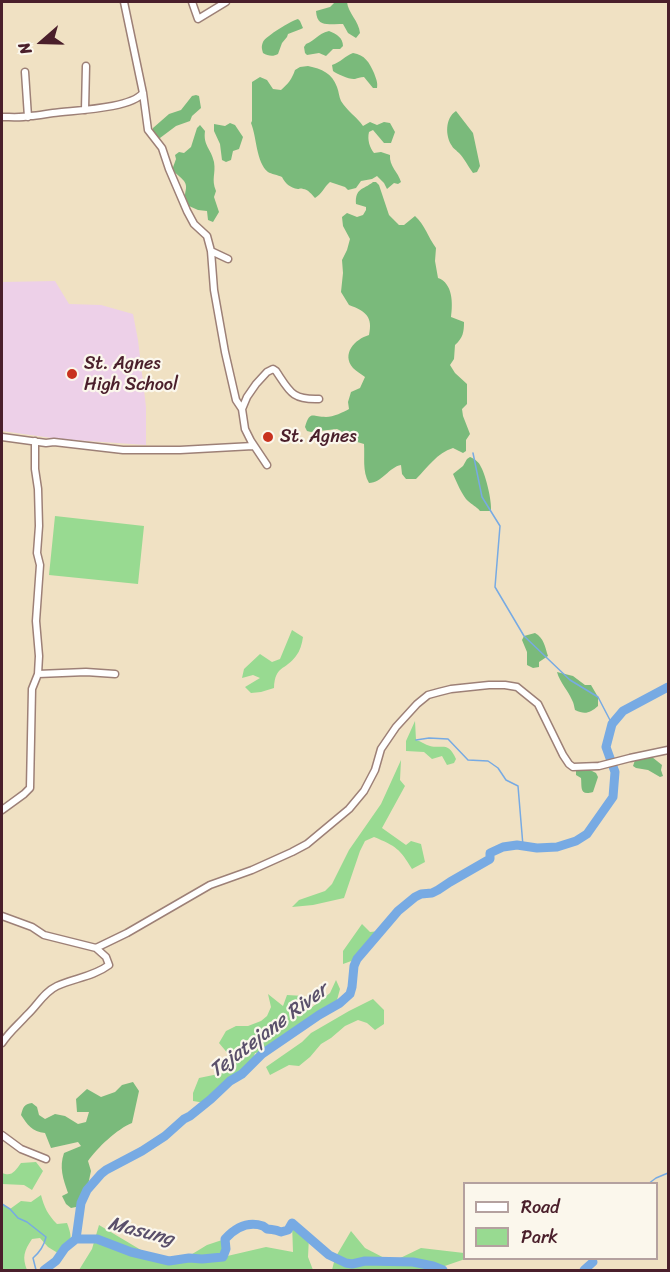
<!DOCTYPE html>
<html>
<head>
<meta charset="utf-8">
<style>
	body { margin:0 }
	#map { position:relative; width:670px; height:1272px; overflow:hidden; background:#f0e1c3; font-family:Sriracha,sans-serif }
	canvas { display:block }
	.frame { position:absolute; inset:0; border:3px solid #4a1f2b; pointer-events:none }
	.legend { position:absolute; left:463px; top:1182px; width:195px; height:78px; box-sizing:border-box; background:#fbf7ec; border:2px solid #b4a19f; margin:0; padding:8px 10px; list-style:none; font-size:18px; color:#4a1f2b }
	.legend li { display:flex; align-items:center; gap:12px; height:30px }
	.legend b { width:30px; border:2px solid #b4a19f }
	.north { position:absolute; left:12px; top:12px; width:60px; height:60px; -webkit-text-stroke:4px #fbf7ec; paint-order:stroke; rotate:250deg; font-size:16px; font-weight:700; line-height:24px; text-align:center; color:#4a1f2b }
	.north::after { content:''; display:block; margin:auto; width:21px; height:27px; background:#4a1f2b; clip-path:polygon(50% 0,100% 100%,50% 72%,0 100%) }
</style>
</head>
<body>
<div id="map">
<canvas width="670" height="1272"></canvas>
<div class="frame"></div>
<ul class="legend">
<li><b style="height:8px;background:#fff"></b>Road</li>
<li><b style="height:16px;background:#98da91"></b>Park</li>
</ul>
<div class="north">N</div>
</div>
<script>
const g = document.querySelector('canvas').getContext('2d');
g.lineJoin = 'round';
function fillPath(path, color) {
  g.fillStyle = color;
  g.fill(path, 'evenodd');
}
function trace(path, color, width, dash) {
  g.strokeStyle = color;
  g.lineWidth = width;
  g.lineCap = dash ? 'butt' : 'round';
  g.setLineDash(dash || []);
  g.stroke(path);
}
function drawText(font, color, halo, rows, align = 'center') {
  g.font = font + ' Sriracha,sans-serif';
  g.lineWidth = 4.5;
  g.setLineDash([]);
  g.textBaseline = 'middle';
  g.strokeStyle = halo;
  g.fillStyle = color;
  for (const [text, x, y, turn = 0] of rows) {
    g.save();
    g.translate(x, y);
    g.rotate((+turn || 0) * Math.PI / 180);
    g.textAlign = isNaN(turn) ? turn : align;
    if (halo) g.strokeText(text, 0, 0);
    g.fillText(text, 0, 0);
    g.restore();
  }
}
const built = new Path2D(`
	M 55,281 L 69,304 L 101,305 L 133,314 L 138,340 L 146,407 L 146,445 L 59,439 L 2,431 L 2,282 Z`);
const green = new Path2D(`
	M 55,516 L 144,526 L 138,584 L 49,575 Z
	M 292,630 L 303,637 C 302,644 300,651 296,656 C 285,671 275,665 274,688 L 261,692 L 251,693 L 245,687 L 260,678 L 253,675 L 242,678 L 244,669 L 260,654 L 272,662 L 280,659 Z
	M 415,721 L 416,740 C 421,741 425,745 430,746 C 443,749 448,741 456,759 L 454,763 L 447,765 L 442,756 L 432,759 L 424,752 L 406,751 L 406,741 Z
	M 401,760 L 400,780 L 405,786 L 382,828 L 406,845 L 411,841 L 421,844 L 425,862 L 412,869 C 400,849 396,846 374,837 L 365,841 L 360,851 L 344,898 L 313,905 L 292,907 L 299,900 L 325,891 L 332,884 L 349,850 L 381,804 Z
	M 362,924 L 370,932 L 380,931 L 357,959 L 343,964 L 343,951 Z
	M 336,980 L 340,989 L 337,1000 L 265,1052 L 255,1053 L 251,1065 L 242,1074 L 205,1103 L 193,1101 L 193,1093 L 199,1078 L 228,1072 L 235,1062 L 219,1043 L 226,1031 L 236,1026 L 248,1026 L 261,1021 L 267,1016 L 271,1007 L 268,994 L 283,1006 L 287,995 L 304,996 L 311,1008 L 330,993 Z
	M 373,999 L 384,1010 L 384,1024 L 375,1030 L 367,1023 L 358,1020 L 345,1026 L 331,1038 L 321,1044 L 310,1057 L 299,1066 L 289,1065 L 270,1075 L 266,1067 L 302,1042 L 311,1033 L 318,1029 L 349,1011 Z
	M 36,1162 L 43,1171 L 32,1190 L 24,1185 L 2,1184 L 2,1173 C 12,1177 15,1171 21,1163 Z
	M 41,1195 C 44,1207 48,1215 57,1224 L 67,1223 C 73,1239 72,1242 61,1255 L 48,1247 L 40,1238 L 32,1239 C 24,1251 22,1257 27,1270 L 2,1270 L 2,1203 L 10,1209 L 21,1201 L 31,1202 Z
	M 292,1223 L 309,1237 L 308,1257 L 313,1270 L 79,1270 L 92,1249 L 99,1225 L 151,1256 L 184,1259 L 207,1245 L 225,1239 L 223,1257 L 266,1247 L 293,1252 Z
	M 351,1231 L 365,1248 L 392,1262 L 421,1248 L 464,1253 L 465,1259 L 439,1268 L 428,1265 L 432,1270 L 332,1270 L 335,1258 Z`);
const forest = new Path2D(`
	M 335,2 L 347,2 C 348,13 359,21 360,33 L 356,38 L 348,33 L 343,24 C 330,23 317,29 316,11 L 330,7 Z
	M 298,19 L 300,21 L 303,28 L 301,29 L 288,34 L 287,37 L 282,43 L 278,54 C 273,57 268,56 263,53 C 262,49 261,47 263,42 C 266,36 291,21 298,19 Z
	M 329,31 C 337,34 343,38 343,46 L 340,49 L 333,49 L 326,56 L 319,53 L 307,55 L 305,53 L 304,47 L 306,44 C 316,40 317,34 329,31 Z
	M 353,53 C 365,55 369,62 374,73 C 376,79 378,82 377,88 L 373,88 L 364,77 C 360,77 358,78 355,79 C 350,80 337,74 333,71 L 332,65 C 341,62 345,56 353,53 Z
	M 308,66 C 322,69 332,73 337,87 C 339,92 339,97 341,101 C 347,111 357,117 363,126 L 370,122 L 377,125 L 384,122 L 390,123 L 395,132 L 391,143 L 384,143 L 373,130 L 369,132 C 367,140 370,148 374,153 L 381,152 L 390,155 C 389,166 398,172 401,182 L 398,184 L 394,183 L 387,189 L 384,183 L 377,176 L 372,179 L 361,181 L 356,188 L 348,190 L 345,187 L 330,182 C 324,187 322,194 315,198 C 312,195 308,189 303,189 C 301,188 299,189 298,189 C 290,188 285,183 282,177 C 278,175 271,174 268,172 C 256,162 257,138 251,123 L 252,121 L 252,82 L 260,77 L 267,80 L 273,89 L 281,90 C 288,84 292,79 295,70 L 300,67 Z
	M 196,95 L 199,96 L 201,108 L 192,116 L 190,121 L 176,126 L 160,138 L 155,137 L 153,132 L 153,128 L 169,114 L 181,110 L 192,96 Z
	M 456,111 L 473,133 L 480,166 L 477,172 L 473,173 C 468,166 464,158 459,153 C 458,152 452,147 452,146 C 445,136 445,118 456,111 Z
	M 230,123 L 235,125 L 243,137 L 239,149 L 233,151 L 231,160 L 226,162 L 222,160 L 220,144 L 214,131 L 214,124 L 225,126 Z
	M 200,125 L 205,131 C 203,146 211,148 214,162 C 216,174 211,179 216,191 L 214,197 L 219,212 L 213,222 L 208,220 L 207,211 L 198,210 L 189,206 C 188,203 186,200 185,196 C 185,190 188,187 184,181 C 181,177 176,174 172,170 L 176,159 L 175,155 L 179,152 L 184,153 L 191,147 L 197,128 Z
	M 373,182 L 376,182 L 379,185 L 389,215 L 399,225 L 404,225 L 415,216 C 425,225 428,237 436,248 L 435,261 L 438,278 C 453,283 453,304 451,317 L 464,322 C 464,332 463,338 455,345 L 454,359 L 450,365 L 455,373 L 467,384 L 467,404 L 462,409 L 463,416 L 470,434 L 466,440 L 466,451 L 463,453 L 453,448 C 437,453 428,467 416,479 L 406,479 L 402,474 L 401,465 C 389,467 382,483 369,483 C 362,471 365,457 364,444 L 347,439 L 341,431 L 337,429 L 311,432 L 307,431 L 305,427 C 310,410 312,417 326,417 C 333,417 344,412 349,409 L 348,402 L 351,392 L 360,388 L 365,377 C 361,374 356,371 353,368 C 341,354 355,339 369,335 C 373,317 366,311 349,305 L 341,292 L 343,273 L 342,260 L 347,250 L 350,239 L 343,226 L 342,217 L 347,213 L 357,217 L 363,215 L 366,210 L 366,207 L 356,204 C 355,188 363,190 373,182 Z
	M 470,457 C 475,459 479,462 481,467 C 486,476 492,501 491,511 L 480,511 C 476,506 472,505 468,501 C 463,497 456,481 453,474 L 463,466 L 467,459 Z
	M 535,633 C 544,638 545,647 548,656 L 539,662 L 539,667 L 533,668 L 527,665 L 527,652 L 522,640 L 524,636 Z
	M 557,672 L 573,676 L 585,685 L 591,685 L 598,697 L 598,706 C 590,713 585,715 575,710 C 574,707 574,703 572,700 C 568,690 560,683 557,672 Z
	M 646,757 L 652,757 L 662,765 L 661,770 L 663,776 L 660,777 L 648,770 L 636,768 L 633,766 L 635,760 Z
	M 576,770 L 590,770 L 596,773 L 598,777 L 593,792 C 579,796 582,787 581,778 L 576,775 Z
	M 133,1082 L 139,1091 L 132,1123 C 117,1129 97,1148 88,1161 L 91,1171 L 88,1185 L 85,1196 L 76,1207 L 71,1208 L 66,1204 L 62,1196 L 68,1193 C 63,1179 59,1167 64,1153 L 81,1146 L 78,1142 L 51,1148 L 45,1133 C 32,1132 27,1124 21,1115 C 23,1107 24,1104 32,1103 L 37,1107 L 39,1115 L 45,1119 L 55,1114 L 65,1116 L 78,1124 L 86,1122 L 89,1112 L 77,1112 L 76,1099 L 87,1089 L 101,1097 L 115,1092 L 122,1085 Z`);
const stream = new Path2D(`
	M 473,453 L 482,497 L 500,526 L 495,587 L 524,636 L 570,680 L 598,697 L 612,724
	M 416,740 L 429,738 L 448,739 L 468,760 L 488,761 L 498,768 L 506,780 L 518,786 L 523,846
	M 648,1184 L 656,1178 L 668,1173
	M 2,1204 L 10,1209 L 18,1218 L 27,1222 L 46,1237 C 44,1246 40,1252 33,1258 L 36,1270
	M 593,1262 L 597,1258`);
const river = new Path2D(`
	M 76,1239 L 97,1239 L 131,1252 L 169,1261 L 189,1258 L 202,1259 L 223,1257 L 226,1249 L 225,1239 C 235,1228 248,1221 263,1226 C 265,1227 266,1228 267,1229 C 273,1230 275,1229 281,1232 L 288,1230 L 292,1223 L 329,1255 L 346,1263 L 352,1264 L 365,1261 L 413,1262 L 433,1266 L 443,1270
	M 44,1270 L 56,1261 L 65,1248 L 76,1239 L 81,1203 L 87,1190 L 101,1174 L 106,1170 L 142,1151 L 165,1136 L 184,1119 L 190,1116 L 211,1099 L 230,1081 L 242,1074 L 262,1054 L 319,1015 L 340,1003 L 350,994 L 352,987 L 354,966 L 357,959 L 398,911 L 415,897 L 421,894 L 432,893 L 438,890 L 450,882 L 490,859 L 490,853 L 503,847 L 517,845 L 537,848 L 557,847 L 576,841 L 587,834 L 613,797 L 615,772 L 606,747 L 612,724 L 623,711 L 668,687
	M 584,1270 L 593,1262`);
const minor = new Path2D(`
	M 124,2 L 143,93 L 148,130 L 162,148 L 169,169 L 187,211 L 194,224 L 207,236 L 211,251 L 228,259
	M 192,2 L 198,19 L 226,2
	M 25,72 L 28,117
	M 85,110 L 86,66
	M 2,117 C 11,117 21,118 30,116 C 38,116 45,114 53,113 C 74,110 130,109 143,93
	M 211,251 L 214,290 L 225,352 L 236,400 L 242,409
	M 2,437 L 46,443 L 54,442 L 123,450 L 180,450 L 253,446
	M 35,441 L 35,469 L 38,489 L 39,526 L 37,553 L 40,565 L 36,621 L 39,656 L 38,674 L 86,672 L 115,674
	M 267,465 L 251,441 L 245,429 L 242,409 L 247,397 L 256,384 L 267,372 L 273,369 L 276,371 C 290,392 292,400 319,399
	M 2,810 L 24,794 L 30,788 L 32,689 L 38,674
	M 2,916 L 32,927 L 44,935 L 96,948 L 127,933 L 210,885 L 252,870 L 292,852 L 307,844 L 349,809 L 364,791 L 375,770 L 381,749 L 396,727 L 417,704 L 428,695 L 439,692 L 451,689 L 489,685 L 505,685 L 517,687 L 538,704 L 563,755 L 569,764 L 573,767 L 599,766 L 630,758 L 668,750
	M 2,1043 C 9,1032 18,1025 27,1015 C 37,1006 44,992 57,986 C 74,978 93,977 109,965 L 106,957 L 96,948
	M 2,1135 L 21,1149 L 46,1159`);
const markers = [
	[72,374,6,"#c8321e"],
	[268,437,6,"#c8321e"]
];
const poiNames = [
	["St. Agnes",84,364],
	["High School",84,385],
	["St. Agnes",280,437]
];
const waterNames = [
	["Tejatejane River",269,1031,-37],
	["Masung",141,1232,14]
];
fillPath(built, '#edd0e8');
fillPath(green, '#98da91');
fillPath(forest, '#7aba7b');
trace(stream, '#77aae3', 1.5);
trace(river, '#77aae3', 9);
trace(minor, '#9d8077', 9);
trace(minor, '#fff', 6);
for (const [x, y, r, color] of markers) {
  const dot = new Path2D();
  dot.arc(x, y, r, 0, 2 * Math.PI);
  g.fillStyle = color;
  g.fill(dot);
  trace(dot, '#fbf7ec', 2);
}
drawText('18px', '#4a1f2b', '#fbf7ec', poiNames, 'left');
drawText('italic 20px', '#5a506b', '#fbf7ec', waterNames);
</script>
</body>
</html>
